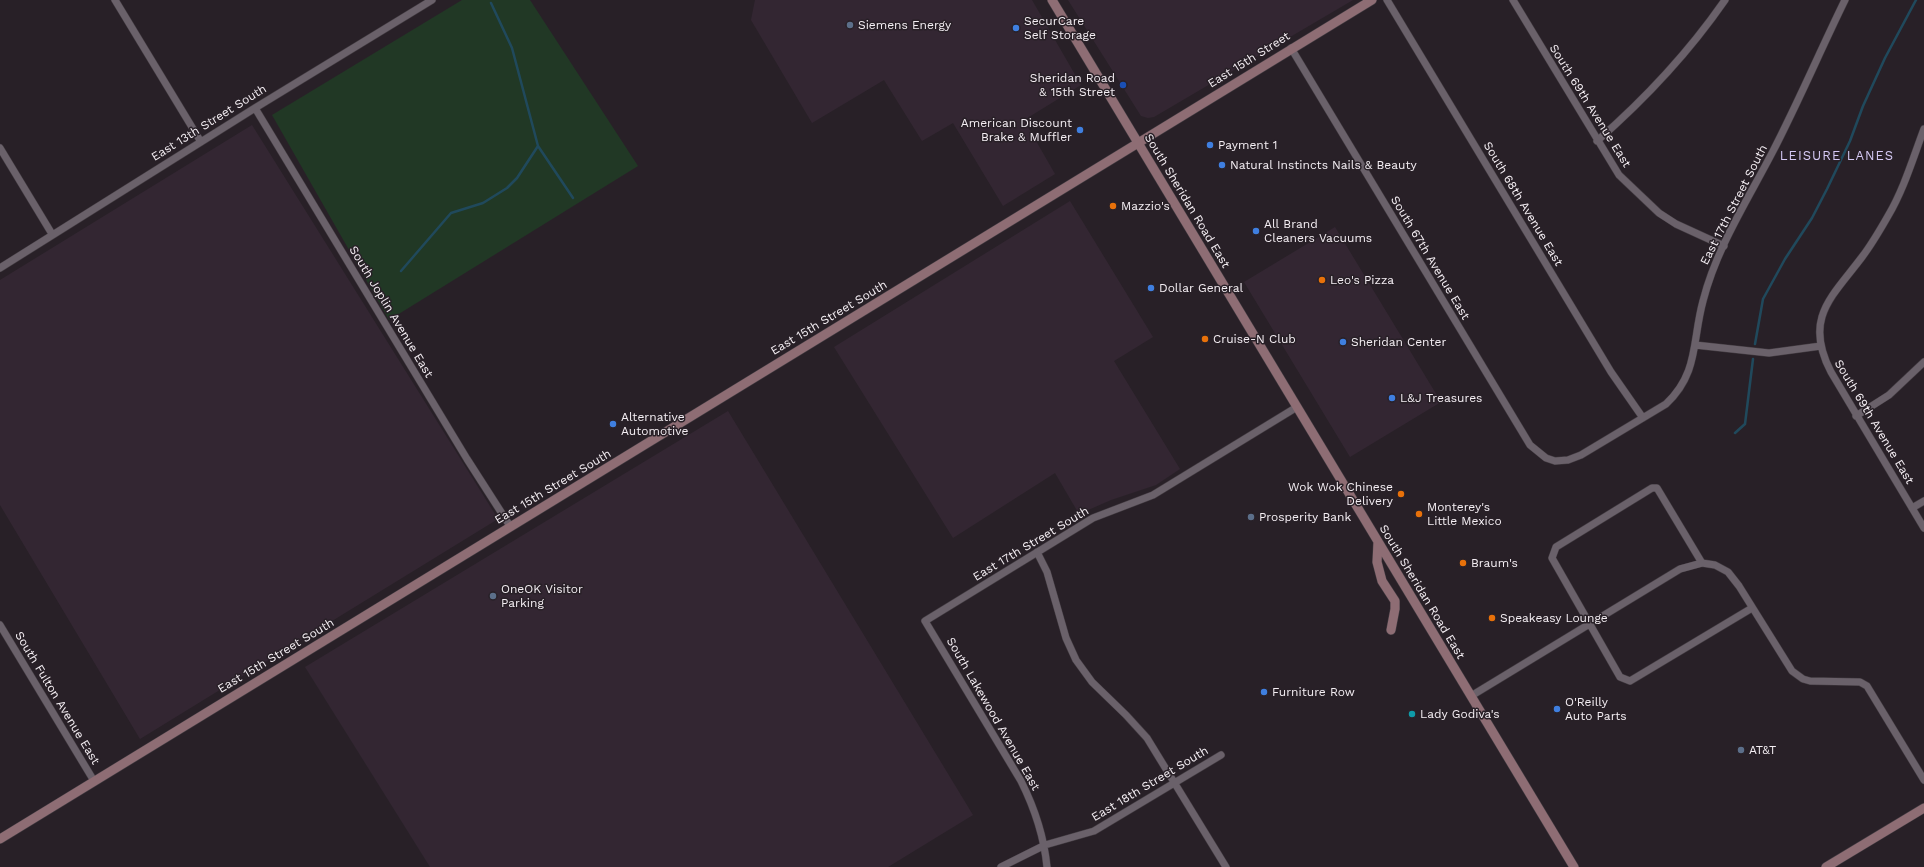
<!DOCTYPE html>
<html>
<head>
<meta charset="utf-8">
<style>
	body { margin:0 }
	canvas { display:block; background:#282027 }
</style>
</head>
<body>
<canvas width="1924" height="867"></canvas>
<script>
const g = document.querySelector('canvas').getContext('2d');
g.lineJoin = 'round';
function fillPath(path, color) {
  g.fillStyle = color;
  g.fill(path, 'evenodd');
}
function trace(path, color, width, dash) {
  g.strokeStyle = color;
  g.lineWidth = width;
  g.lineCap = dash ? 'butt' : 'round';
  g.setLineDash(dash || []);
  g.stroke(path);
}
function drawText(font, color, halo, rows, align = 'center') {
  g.font = font + ' "Work Sans",sans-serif';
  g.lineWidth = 3;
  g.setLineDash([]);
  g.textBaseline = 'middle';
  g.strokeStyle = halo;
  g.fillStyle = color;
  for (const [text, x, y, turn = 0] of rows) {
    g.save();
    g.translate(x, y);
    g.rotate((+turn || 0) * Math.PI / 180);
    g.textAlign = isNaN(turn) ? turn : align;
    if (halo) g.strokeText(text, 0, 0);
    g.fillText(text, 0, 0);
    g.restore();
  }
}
const built = new Path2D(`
	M 755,0 L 1032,0 L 1081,85 L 1024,120 L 1055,174 L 1003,206 L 953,123 L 922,141 L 884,80 L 812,123 L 751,20 Z
	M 1068,0 L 1353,0 L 1154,117 L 1148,118 L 1141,116 Z
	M 252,125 L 498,519 L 140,739 L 0,505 L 0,280 Z
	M 1070,201 L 1153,337 L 1114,361 L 1180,469 L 1156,485 L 1111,500 L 1079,514 L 1055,473 L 953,538 L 834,347 Z
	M 1335,227 L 1441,402 L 1350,457 L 1244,282 Z
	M 728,411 L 973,815 L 888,867 L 430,867 L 305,667 Z`);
const green = new Path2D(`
	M 462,0 L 530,0 L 638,166 L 389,320 L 272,115 Z`);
const stream = new Path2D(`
	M 491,3 L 512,48 L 538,146 L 573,198
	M 401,271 L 451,213 L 483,203 L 507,188 L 517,178 L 538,146
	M 1755,344 L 1763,299 L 1785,259 L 1812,218 L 1827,189 L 1850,141 L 1863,106 L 1885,58 L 1916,0
	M 1735,433 L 1745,424 L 1753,359`);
const street = new Path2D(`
	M 115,0 L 201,142
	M 1387,0 L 1611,372 L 1643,418
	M 1513,0 L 1619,175 L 1659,213 L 1676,224 L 1724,246
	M 1291,48 L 1530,445 L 1546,458 L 1555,461 L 1568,460 L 1581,455 L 1666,404 C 1699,373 1692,341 1703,301 C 1716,249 1747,201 1772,153 C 1798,103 1820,51 1845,0
	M 255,108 L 467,459 L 510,526
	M 1924,129 C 1913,158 1904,189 1888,216 C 1880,230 1872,244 1862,257 C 1832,297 1803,318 1831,372 L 1924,528
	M 1597,141 C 1645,99 1689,52 1725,0
	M 0,148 L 52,234
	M 0,268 L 255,108 L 432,0
	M 1695,345 L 1769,353 L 1821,346
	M 1856,416 L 1889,395 L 1924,362
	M 1912,508 L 1924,501
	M 1037,552 L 1047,572 L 1066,638 L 1076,660 L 1092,682 L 1126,715 L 1147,738 L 1226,867
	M 1702,563 L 1657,488 L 1652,488 L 1556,547 L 1552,558 L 1620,677 L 1630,681 L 1752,608
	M 0,625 L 94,781
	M 1471,696 L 1680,569 L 1702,563 L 1715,565 L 1728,572 L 1739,586 L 1792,671 L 1803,679 L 1810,681 L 1860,682 L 1867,686 L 1924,780
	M 1001,867 L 1045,845 L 1094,831 L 1221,755
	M 1047,867 C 1044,836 1035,809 1021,781 L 925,621 L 1093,518 L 1153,495 L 1297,407`);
const secondary = new Path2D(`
	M 1052,0 L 1574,867
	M 1378,542 L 1377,562 L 1382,581 L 1395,601 L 1395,609 L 1391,630
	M 0,839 L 1372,0
	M 1826,867 L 1924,808`);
const markers = [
	[850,25,4,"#5c6f8a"],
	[1016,28,4,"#3f7fe0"],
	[1123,85,4,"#1a4fb4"],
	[1080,130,4,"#3f7fe0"],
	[1210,145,4,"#3f7fe0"],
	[1222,165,4,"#3f7fe0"],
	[1113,206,4,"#e8710a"],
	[1256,231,4,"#3f7fe0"],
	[1322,280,4,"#e8710a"],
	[1151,288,4,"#3f7fe0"],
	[1205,339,4,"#e8710a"],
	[1343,342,4,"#3f7fe0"],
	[1392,398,4,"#3f7fe0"],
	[613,424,4,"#3f7fe0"],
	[1401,494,4,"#e8710a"],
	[1419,514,4,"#e8710a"],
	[1251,517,4,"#5c6f8a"],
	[1463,563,4,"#e8710a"],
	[493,596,4,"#5c6f8a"],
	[1492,618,4,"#e8710a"],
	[1264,692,4,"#3f7fe0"],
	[1557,709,4,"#3f7fe0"],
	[1412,714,4,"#0f9aa8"],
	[1741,750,4,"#5c6f8a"]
];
const poiNames = [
	["SecurCare",1024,21],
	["Self Storage",1024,35],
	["Siemens Energy",858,25],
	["Sheridan Road",1115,78,"right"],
	["& 15th Street",1115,92,"right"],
	["American Discount",1072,123,"right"],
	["Brake & Muffler",1072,137,"right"],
	["Payment 1",1218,145],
	["Natural Instincts Nails & Beauty",1230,165],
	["Mazzio's",1121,206],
	["All Brand",1264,224],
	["Cleaners Vacuums",1264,238],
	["Leo's Pizza",1330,280],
	["Dollar General",1159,288],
	["Cruise-N Club",1213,339],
	["Sheridan Center",1351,342],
	["L&J Treasures",1400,398],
	["Alternative",621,417],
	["Automotive",621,431],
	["Wok Wok Chinese",1393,487,"right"],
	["Delivery",1393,501,"right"],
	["Monterey's",1427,507],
	["Little Mexico",1427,521],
	["Prosperity Bank",1259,517],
	["Braum's",1471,563],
	["OneOK Visitor",501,589],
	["Parking",501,603],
	["Speakeasy Lounge",1500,618],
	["Furniture Row",1272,692],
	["O'Reilly",1565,702],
	["Auto Parts",1565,716],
	["Lady Godiva's",1420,714],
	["AT&T",1749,750]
];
const streetNames = [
	["East 15th Street",1249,60,-32],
	["South 69th Avenue East",1590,106,58],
	["East 13th Street South",209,123,-32],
	["South Sheridan Road East",1187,201,59],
	["South 68th Avenue East",1523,204,59],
	["East 17th Street South",1734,205,-63],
	["South 67th Avenue East",1430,258,59],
	["South Joplin Avenue East",391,312,59],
	["East 15th Street South",829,318,-31],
	["South 69th Avenue East",1874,422,59],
	["East 15th Street South",553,487,-31],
	["East 17th Street South",1031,544,-31],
	["South Sheridan Road East",1422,592,59],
	["East 15th Street South",276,656,-31],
	["South Fulton Avenue East",57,698,59],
	["South Lakewood Avenue East",993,714,60],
	["East 18th Street South",1150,784,-31]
];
const neighbourhoodNames = [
	["LEISURE LANES",1837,156]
];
fillPath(built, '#332632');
fillPath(green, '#213825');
trace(stream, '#20495c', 2.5);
trace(street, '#433c42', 8);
trace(secondary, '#433c42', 10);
trace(street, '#6a616a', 7);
trace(secondary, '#8e6d74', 9);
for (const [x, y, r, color] of markers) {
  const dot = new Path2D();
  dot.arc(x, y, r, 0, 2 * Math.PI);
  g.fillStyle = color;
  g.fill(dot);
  trace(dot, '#282027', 1.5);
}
drawText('12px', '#f4eef3', '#282027', poiNames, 'left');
drawText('12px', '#f4eef3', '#282027', streetNames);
g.letterSpacing = '1px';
drawText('13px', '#d5c9f4', '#282027', neighbourhoodNames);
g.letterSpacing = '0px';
</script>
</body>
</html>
